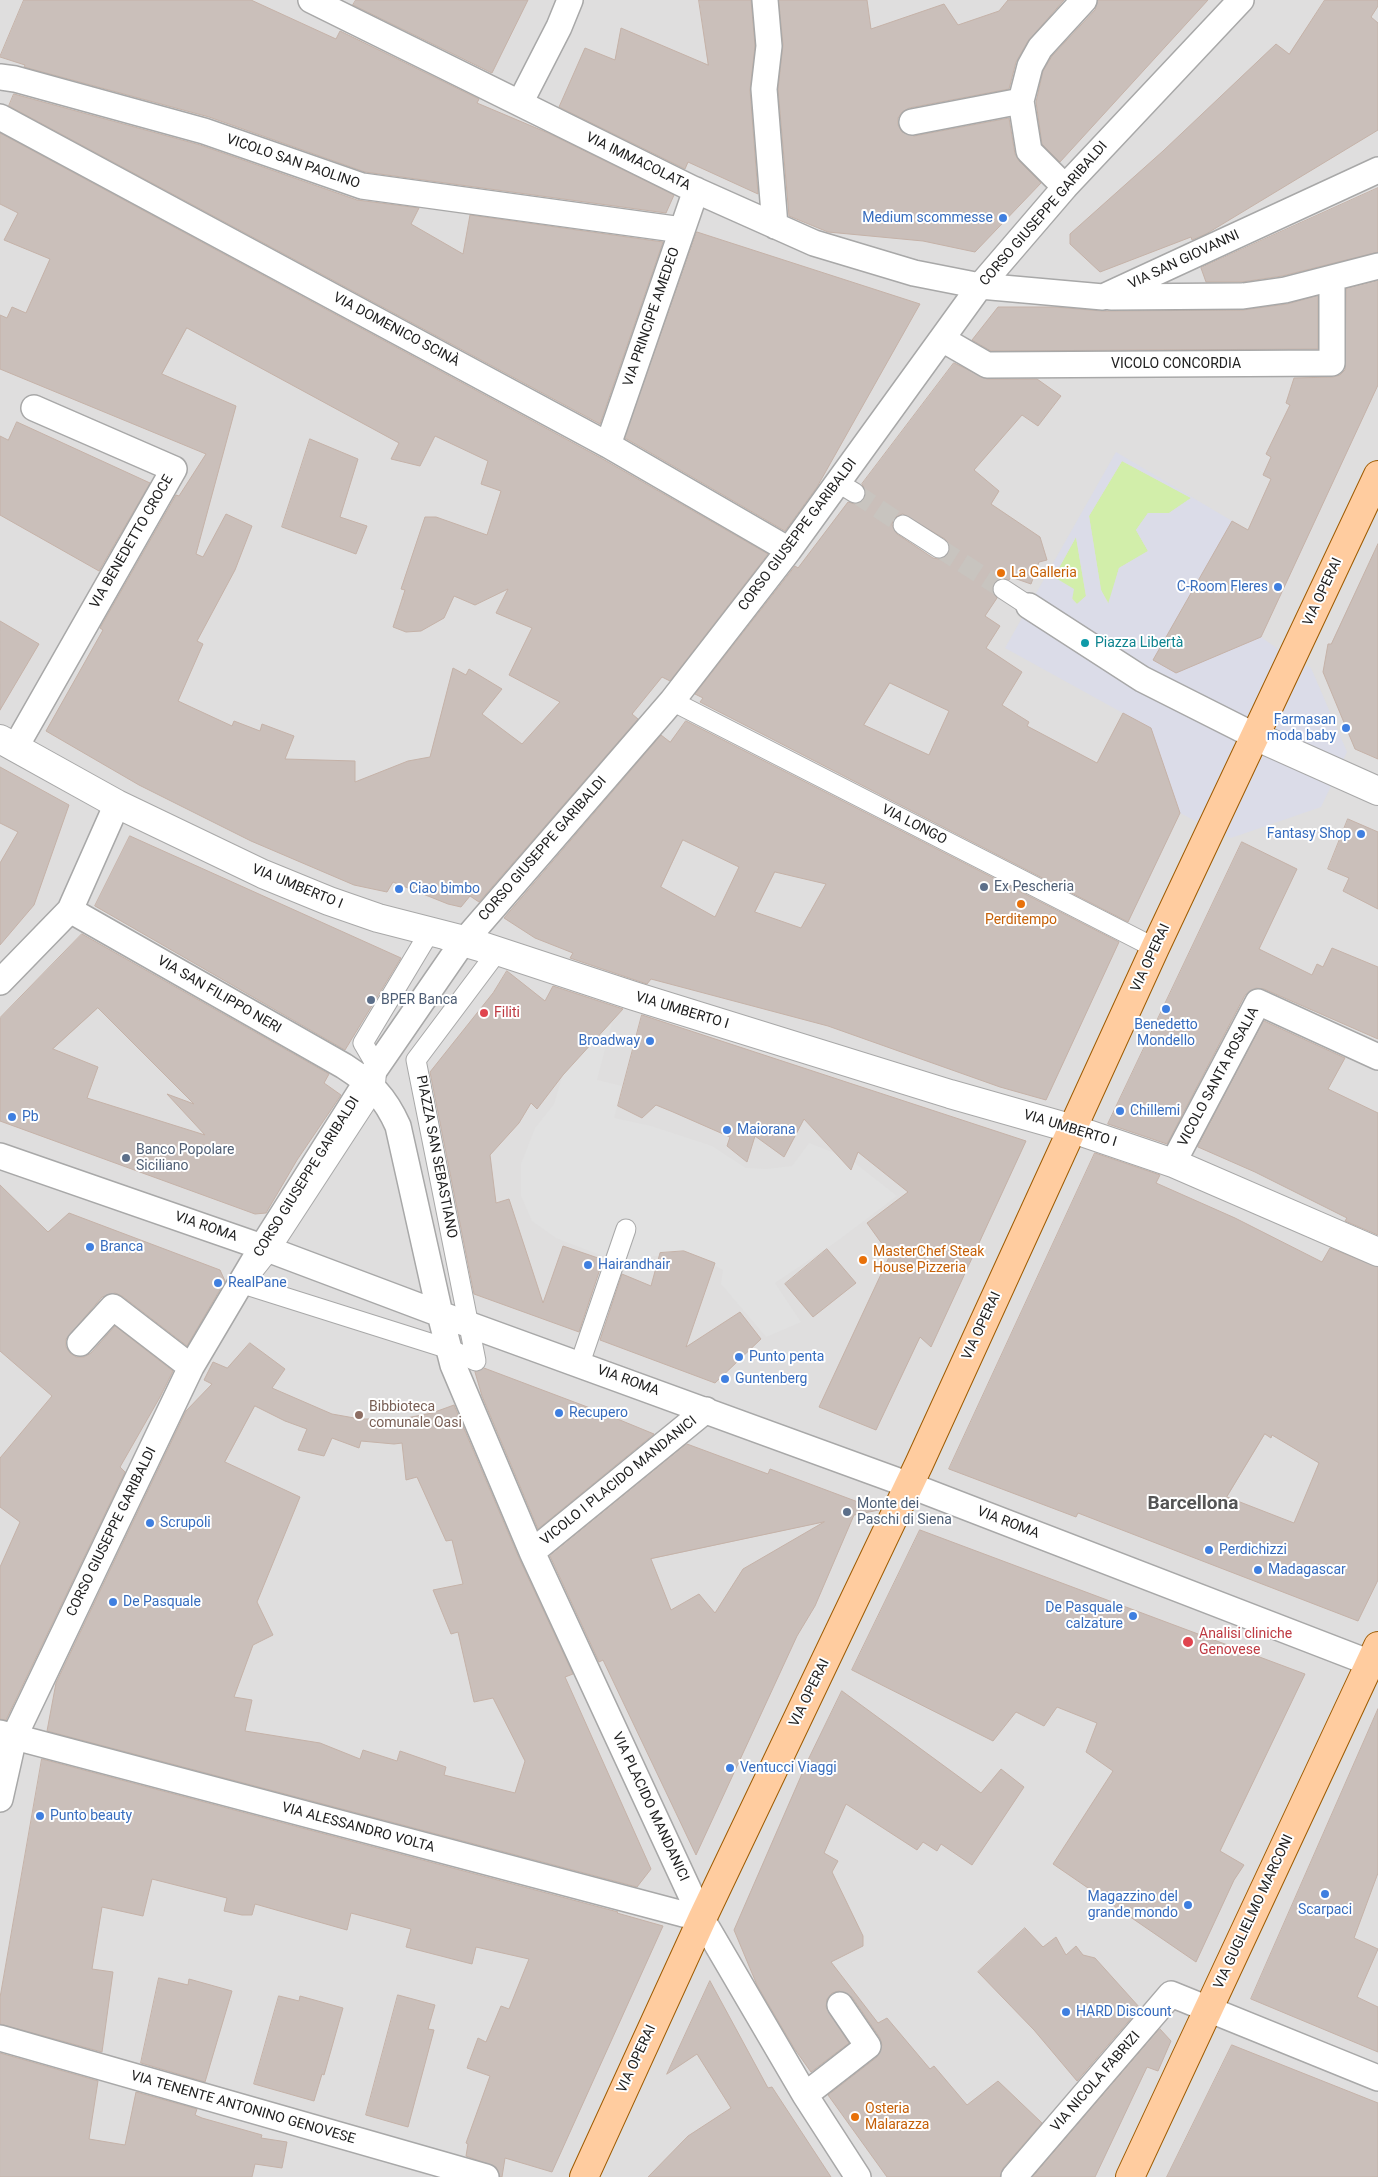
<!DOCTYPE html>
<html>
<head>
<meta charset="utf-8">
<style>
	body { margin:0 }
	canvas { display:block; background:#f2ede7 }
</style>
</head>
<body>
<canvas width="1378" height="2177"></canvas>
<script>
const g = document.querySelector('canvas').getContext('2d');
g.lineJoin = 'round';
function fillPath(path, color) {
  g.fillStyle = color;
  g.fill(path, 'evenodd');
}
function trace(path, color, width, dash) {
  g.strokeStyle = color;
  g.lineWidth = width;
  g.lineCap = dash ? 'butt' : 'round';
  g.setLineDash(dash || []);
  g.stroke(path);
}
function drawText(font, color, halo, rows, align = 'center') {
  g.font = font + ' Roboto,sans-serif';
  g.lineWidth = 4;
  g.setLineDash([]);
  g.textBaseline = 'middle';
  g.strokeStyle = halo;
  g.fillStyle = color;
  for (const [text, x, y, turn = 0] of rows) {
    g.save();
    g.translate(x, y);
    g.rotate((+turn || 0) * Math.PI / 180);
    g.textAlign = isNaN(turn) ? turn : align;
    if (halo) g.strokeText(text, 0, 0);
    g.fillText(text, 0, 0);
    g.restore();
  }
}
const residential = new Path2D(`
	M 0,0 L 1378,0 L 1378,2177 L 0,2177 Z`);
const grass = new Path2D(`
	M 1122,461 L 1191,498 L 1169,513 L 1148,513 L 1136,530 L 1148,551 L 1119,568 L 1109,604 L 1101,590 L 1089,516 Z
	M 1076,537 L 1086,596 L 1077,604 L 1054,577 Z`);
const parking = new Path2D(`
	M 583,1006 L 614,1015 L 597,1080 L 622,1086 L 614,1118 L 651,1126 L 712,1146 L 746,1168 L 767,1169 L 792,1166 L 809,1143 L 850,1159 L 897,1196 L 836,1242 L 775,1283 L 801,1322 L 766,1337 L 721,1284 L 723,1270 L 698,1256 L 653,1256 L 644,1272 L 556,1238 L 532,1221 L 521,1196 L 521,1164 L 535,1128 L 554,1104 Z`);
const plaza = new Path2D(`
	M 1116,452 L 1232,521 L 1153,660 L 1176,673 L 1261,637 L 1292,659 L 1311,668 L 1347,752 L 1321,807 L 1231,838 L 1211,829 L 1180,813 L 1150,728 L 1005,648 ZM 1122,461 L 1191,498 L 1169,513 L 1148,513 L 1136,530 L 1148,551 L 1119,568 L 1108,604 L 1101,590 L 1089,516 ZM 1076,537 L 1086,596 L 1077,604 L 1072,600 L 1074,589 L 1054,577 Z`);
const building = new Path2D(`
	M 24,0 L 251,0 L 336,39 L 340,31 L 479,99 L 477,103 L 548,133 L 674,195 L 666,213 L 365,172 L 209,117 L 24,67 L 25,65 L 0,57 Z
	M 356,0 L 528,0 L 492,73 L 353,5 Z
	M 699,0 L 751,0 L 755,46 L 750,90 L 758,194 L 688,162 L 685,169 L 559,107 L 585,48 L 615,60 L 621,28 L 708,65 Z
	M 779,0 L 867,0 L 871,29 L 944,4 L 958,25 L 999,11 L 1008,0 L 1064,0 L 1028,41 L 1016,62 L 1009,89 L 909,108 L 902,112 L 898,118 L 898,125 L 902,132 L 914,136 L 1009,118 L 1015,154 L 1019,161 L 1041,183 L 975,252 L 923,241 L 828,232 L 789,216 L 778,89 L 783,45 Z
	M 1098,0 L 1208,0 L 1060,162 L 1042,144 L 1036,102 L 1043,71 L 1052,56 L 1095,10 Z
	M 1325,0 L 1378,0 L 1378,6 L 1371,17 L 1378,23 L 1378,130 L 1206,234 L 1192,240 L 1191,237 L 1100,272 L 1070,244 L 1070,234 L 1163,151 L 1276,44 L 1289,54 Z
	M 14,94 L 200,145 L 357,200 L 419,208 L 411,224 L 463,254 L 470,215 L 663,242 L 600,424 L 9,106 Z
	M 0,133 L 601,458 L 768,554 L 670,681 L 662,677 L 632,714 L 638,719 L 479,902 L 470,896 L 461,907 L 448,904 L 393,882 L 387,892 L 354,885 L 251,841 L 139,785 L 46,731 L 103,630 L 100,628 L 176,495 L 179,496 L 206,454 L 0,369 L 0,315 L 7,318 L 12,307 L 26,313 L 50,259 L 4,240 L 18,213 L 0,204 ZM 187,328 L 399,443 L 391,459 L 420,466 L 435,436 L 488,461 L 481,484 L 501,491 L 487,535 L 436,517 L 425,517 L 401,589 L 405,590 L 393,627 L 406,632 L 421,631 L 444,618 L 454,596 L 475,605 L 508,589 L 496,613 L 532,628 L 509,675 L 560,702 L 522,744 L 482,714 L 502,689 L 469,669 L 466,675 L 453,668 L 430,757 L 408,761 L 355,782 L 355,761 L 285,759 L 294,736 L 262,724 L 260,731 L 234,721 L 232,726 L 178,701 L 203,644 L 197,641 L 235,570 L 252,526 L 226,514 L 203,557 L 196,554 L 236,406 L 162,374 Z
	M 1378,188 L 1378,252 L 1282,276 L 1242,282 L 1206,282 L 1201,268 Z
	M 697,232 L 920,304 L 817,487 L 785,531 L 625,438 Z
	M 1378,281 L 1378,385 L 1261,637 L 1176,673 L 1153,660 L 1232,521 L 1248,530 L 1271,479 L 1263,475 L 1271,457 L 1266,454 L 1290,405 L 1286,403 L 1294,378 L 1333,377 L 1340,375 L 1345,370 L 1346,289 Z
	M 1318,296 L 1318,349 L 991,351 L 972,340 L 998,307 L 1055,307 L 1102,311 L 1243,310 L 1287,304 Z
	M 954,363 L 987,379 L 1037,379 L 1061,396 L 1038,426 L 1022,415 L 974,470 L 999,491 L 991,504 L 1040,537 L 1047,560 L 1039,562 L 1031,584 L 1011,577 L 1009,580 L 998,579 L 994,582 L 992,589 L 997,598 L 985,616 L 1000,626 L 986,648 L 1022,672 L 1002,705 L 1029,722 L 1027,726 L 1097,763 L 1123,713 L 1151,728 L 1180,813 L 1128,922 L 700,702 L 703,698 L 695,694 L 795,566 L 798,568 L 848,502 L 855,504 L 864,499 L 866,493 L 862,484 ZM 903,514 L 945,539 L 950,548 L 948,554 L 939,559 L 933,558 L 897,534 L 892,525 L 893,519 ZM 890,683 L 949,711 L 929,755 L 864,725 Z
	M 17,422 L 150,483 L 99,571 L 0,515 L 0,436 L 8,440 Z
	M 310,439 L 358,459 L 340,517 L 367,526 L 356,554 L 282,527 Z
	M 1378,544 L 1378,759 L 1355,749 L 1323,672 L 1328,644 L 1331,644 Z
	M 0,621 L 39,644 L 0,710 Z
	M 686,721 L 1119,942 L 1046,1100 L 1000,1087 L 828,1026 L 651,979 L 647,984 L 570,958 L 573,953 L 535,938 L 504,918 L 661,735 L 670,742 ZM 683,840 L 739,867 L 715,917 L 661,887 ZM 775,872 L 826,884 L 801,928 L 755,912 Z
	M 0,767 L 69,805 L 34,905 L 0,945 L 0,863 L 18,832 L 0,823 Z
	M 1348,819 L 1378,832 L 1378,909 L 1343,891 L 1349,878 L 1328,869 Z
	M 130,836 L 401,958 L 345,1050 L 95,906 Z
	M 1242,842 L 1297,869 L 1259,949 L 1312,975 L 1317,964 L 1323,967 L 1332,948 L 1378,967 L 1378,1039 L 1264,989 L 1256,988 L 1245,995 L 1167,1144 L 1108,1124 Z
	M 82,934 L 329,1074 L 324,1083 L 341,1095 L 297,1160 L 266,1213 L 255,1214 L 0,1121 L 0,1018 ZM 98,1008 L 194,1104 L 167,1094 L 205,1135 L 87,1098 L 98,1067 L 53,1049 Z
	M 507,971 L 545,1001 L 553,986 L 623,1009 L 563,1075 L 537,1109 L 531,1103 L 519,1123 L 490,1155 L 496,1203 L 509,1199 L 543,1303 L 563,1246 L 601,1259 L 598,1265 L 601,1266 L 579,1332 L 474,1294 L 430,1072 L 493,993 Z
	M 642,1015 L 1026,1141 L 931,1347 L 920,1337 L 876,1430 L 819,1407 L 890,1255 L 867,1223 L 908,1192 L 858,1152 L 851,1170 L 804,1119 L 784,1157 L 755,1136 L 747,1162 L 727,1146 L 730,1137 L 673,1112 L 656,1105 L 642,1118 L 618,1106 Z
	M 1264,1021 L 1345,1058 L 1328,1089 L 1378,1113 L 1378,1235 L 1345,1221 L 1347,1218 L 1255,1172 L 1198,1147 Z
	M 1095,1153 L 1160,1175 L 1156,1183 L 1235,1218 L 1322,1262 L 1330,1248 L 1378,1267 L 1378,1580 L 1358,1621 L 1078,1513 L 1076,1517 L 949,1469 ZM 1265,1434 L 1271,1438 L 1272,1435 L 1319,1463 L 1294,1523 L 1227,1497 Z
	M 0,1185 L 48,1232 L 69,1213 L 220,1270 L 225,1281 L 187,1346 L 122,1296 L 115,1293 L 102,1297 L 66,1339 L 66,1347 L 70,1353 L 76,1357 L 84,1357 L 91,1353 L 115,1326 L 173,1371 L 160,1397 L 120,1467 L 125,1472 L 6,1720 L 0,1719 L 0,1567 L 20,1522 L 0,1507 L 0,1458 L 52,1396 L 0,1351 Z
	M 827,1249 L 856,1283 L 813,1317 L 785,1284 Z
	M 684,1251 L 715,1263 L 686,1347 L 740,1312 L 761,1339 L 715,1383 L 600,1340 L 622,1274 L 651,1286 L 660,1253 Z
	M 250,1343 L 285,1369 L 272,1388 L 332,1414 L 360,1419 L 401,1419 L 432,1413 L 454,1405 L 519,1558 L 573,1674 L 565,1677 L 651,1869 L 637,1887 L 47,1731 L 56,1683 L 186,1411 L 212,1384 L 204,1380 L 213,1362 L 227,1368 ZM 255,1406 L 285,1421 L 307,1429 L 298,1450 L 324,1456 L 332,1438 L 359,1448 L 361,1441 L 394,1444 L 402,1443 L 406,1480 L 417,1477 L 446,1541 L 452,1540 L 463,1584 L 433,1590 L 451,1634 L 458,1632 L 474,1702 L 493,1698 L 525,1761 L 515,1793 L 444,1775 L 446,1767 L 400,1751 L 397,1761 L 363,1750 L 360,1759 L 320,1743 L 245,1731 L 252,1700 L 234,1697 L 253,1645 L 273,1635 L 257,1602 L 300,1497 L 225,1462 Z
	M 484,1368 L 598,1411 L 654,1434 L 538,1529 L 482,1396 L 475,1372 Z
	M 687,1444 L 768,1474 L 770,1469 L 858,1502 L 861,1501 L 860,1503 L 879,1510 L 854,1515 L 815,1606 L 797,1636 L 696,1855 L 603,1660 L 599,1662 L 550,1556 ZM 824,1522 L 743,1569 L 715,1613 L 699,1594 L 671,1610 L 651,1559 Z
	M 920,1530 L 1305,1674 L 1220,1851 L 1244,1865 L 1234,1880 L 1196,1962 L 1053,1864 L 1113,1771 L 1086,1752 L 1097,1723 L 1057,1707 L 1044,1726 L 1016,1712 L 993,1741 L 852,1670 Z
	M 842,1691 L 981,1793 L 1001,1769 L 1024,1787 L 972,1865 L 941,1844 L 937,1851 L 923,1842 L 917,1850 L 846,1804 L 824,1853 L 838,1861 L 832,1872 L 863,1936 L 863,1946 L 831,1962 L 878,2023 L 887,2018 L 930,2069 L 934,2066 L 967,2105 L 998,2081 L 1042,2123 L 1003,2168 L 1000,2177 L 887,2177 L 828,2095 L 877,2057 L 882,2045 L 880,2038 L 852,1997 L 839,1991 L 832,1993 L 827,1999 L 826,2007 L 849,2043 L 811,2072 L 794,2048 L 757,1985 L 734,1930 L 808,1760 Z
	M 1378,1709 L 1378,1873 L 1354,1938 L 1378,1949 L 1357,1997 L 1378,2007 L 1378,2052 L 1251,1999 Z
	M 42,1759 L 618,1912 L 617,1913 L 663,1926 L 552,2172 L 505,2158 L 502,2177 L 500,2177 L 496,2167 L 466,2156 L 468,2144 L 466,2143 L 490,2076 L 467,2068 L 478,2038 L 486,2042 L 501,2006 L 509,2009 L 529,1959 L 476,1947 L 472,1964 L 406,1947 L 411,1929 L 351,1913 L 347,1930 L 255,1904 L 252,1915 L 242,1915 L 224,1911 L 227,1898 L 152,1879 L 143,1916 L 102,1907 L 92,1969 L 113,1972 L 102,2052 L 0,2024 L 0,1998 Z
	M 1025,1928 L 1043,1947 L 1056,1937 L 1066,1955 L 1076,1946 L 1083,1955 L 1095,1958 L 1140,2008 L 1077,2081 L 1034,2030 L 978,1972 Z
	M 159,1978 L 188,1985 L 189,1979 L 232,1991 L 205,2082 L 141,2063 Z
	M 710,1981 L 768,2088 L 772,2087 L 831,2177 L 648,2177 L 688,2136 L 731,2108 L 697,2054 L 667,2074 Z
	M 398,1995 L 435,2005 L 428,2029 L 434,2030 L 408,2127 L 366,2115 Z
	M 279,1996 L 299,2001 L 300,1996 L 343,2008 L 324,2075 L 322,2074 L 314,2101 L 254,2084 Z
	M 1160,2029 L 1171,2041 L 1158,2071 L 1147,2067 L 1095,2177 L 1033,2177 Z
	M 1232,2045 L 1378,2103 L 1378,2177 L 1167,2177 Z
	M 0,2053 L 98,2081 L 89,2139 L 125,2145 L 136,2092 L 197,2109 L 195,2115 L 202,2118 L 262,2135 L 261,2138 L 287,2142 L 282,2168 L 255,2164 L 252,2177 L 0,2177 Z`);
const pedestrianTunnel = new Path2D(`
	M 855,493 L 903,525
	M 939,548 L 1003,589`);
const pedestrian = new Path2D(`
	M 837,482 L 855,493
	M 903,525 L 939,548
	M 1003,589 L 1029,606
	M 672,701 L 1155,948
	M 429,933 L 460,946 L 494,956 L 416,1060 L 476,1361 L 449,1349 L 243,1284 L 270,1250 L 375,1089 L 377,1067 L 363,1043 Z
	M 580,1363 L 626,1229`);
const minor = new Path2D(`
	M 311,0 L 693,189 L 814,243 L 914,273 L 980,286 L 1103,297 L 1378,170
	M 765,0 L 769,46 L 764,89 L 775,226
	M 0,77 L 15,79 L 204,131 L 362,186 L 682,230
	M 520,103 L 559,27 L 570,0
	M 0,117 L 608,445 L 789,550
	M 912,122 L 1021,101
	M 1065,187 L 1029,151 L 1021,101 L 1030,66 L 1040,48 L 1084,0
	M 1111,297 L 1243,296 L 1285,290 L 1378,266
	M 942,339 L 987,365 L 1332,363 L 1332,280
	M 608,445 L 696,190
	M 1029,606 L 1142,679 L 1255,736
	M 15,748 L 174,469 L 34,408
	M 70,910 L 344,1066 C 372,1084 385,1097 398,1126 L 440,1314 L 453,1365 L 532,1552 L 702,1919 L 805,2095 L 858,2177
	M 0,982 L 70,910 L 117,804
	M 0,1156 L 262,1247 L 440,1314 L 909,1485 L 1378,1666
	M 1173,1163 L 1258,1002 L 1378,1057
	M 80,1343 L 113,1307 L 191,1367
	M 532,1552 L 706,1410
	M 0,1733 L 702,1919
	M 0,1799 L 14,1737 L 191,1367 L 262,1247 L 367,1081 L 460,946 L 672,701 L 789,550 L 980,286 L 1065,187 L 1241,0
	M 0,2038 L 486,2177
	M 805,2095 L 868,2046 L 840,2005
	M 1014,2177 L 1171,1994 L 1378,2078`);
const tertiary = new Path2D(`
	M 1255,736 L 1378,791
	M 0,739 L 117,804 L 263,874 L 329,901 L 378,918 L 464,940 L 634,996 L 950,1094 L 1073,1129 L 1173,1163 L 1378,1252`);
const primary = new Path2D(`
	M 584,2177 L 702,1919 L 919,1464 L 1155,948 L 1378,475
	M 1130,2177 L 1378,1646`);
const markers = [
	[1003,218,5,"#3f7fe0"],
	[1001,573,5,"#e8710a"],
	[1278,587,5,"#3f7fe0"],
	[1085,643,5,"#0f9aa8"],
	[1346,728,5,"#3f7fe0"],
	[1361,834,5,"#3f7fe0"],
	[984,887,5,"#5c6f8a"],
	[399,889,5,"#3f7fe0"],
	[1021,904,5,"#e8710a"],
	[371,1000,5,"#5c6f8a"],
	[1166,1009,5,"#3f7fe0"],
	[484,1013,5,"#e0444e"],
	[650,1041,5,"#3f7fe0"],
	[1120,1111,5,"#3f7fe0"],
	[12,1117,5,"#3f7fe0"],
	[727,1130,5,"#3f7fe0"],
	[126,1158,5,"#5c6f8a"],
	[90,1247,5,"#3f7fe0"],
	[863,1260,5,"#e8710a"],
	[588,1265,5,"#3f7fe0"],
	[218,1283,5,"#3f7fe0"],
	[739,1357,5,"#3f7fe0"],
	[725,1379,5,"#3f7fe0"],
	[559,1413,5,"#3f7fe0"],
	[359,1415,5,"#8d6e63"],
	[847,1512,5,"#5c6f8a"],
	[150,1523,5,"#3f7fe0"],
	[1209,1550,5,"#3f7fe0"],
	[1258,1570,5,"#3f7fe0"],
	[113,1602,5,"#3f7fe0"],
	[1133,1616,5,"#3f7fe0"],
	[1188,1642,6,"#e0444e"],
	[730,1768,5,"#3f7fe0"],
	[40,1816,5,"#3f7fe0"],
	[1325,1894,5,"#3f7fe0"],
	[1188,1905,5,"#3f7fe0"],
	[1066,2012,5,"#3f7fe0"],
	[855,2117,5,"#e8710a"]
];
const streetNames = [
	["VICOLO SAN PAOLINO",293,162,19],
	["VIA IMMACOLATA",638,162,26],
	["CORSO GIUSEPPE GARIBALDI",1044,214,-49],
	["VIA SAN GIOVANNI",1184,260,-25],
	["VIA PRINCIPE AMEDEO",652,317,-71],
	["VIA DOMENICO SCINÀ",396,330,28],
	["VICOLO CONCORDIA",1176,364],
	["CORSO GIUSEPPE GARIBALDI",798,535,-53],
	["VIA BENEDETTO CROCE",132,542,-60],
	["VIA OPERAI",1323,592,-65],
	["VIA LONGO",914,825,27],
	["CORSO GIUSEPPE GARIBALDI",543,849,-49],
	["VIA UMBERTO I",297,887,22],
	["VIA OPERAI",1151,958,-65],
	["VIA SAN FILIPPO NERI",219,995,30],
	["VIA UMBERTO I",682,1011,17],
	["VICOLO SANTA ROSALIA",1219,1077,-62],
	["VIA UMBERTO I",1070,1129,17],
	["PIAZZA SAN SEBASTIANO",436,1157,79],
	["CORSO GIUSEPPE GARIBALDI",307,1177,-58],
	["VIA ROMA",206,1227,19],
	["VIA OPERAI",982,1326,-65],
	["VIA ROMA",628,1381,20],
	["VICOLO I PLACIDO MANDANICI",619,1481,-39],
	["VIA ROMA",1008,1523,21],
	["CORSO GIUSEPPE GARIBALDI",112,1532,-64],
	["VIA OPERAI",810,1693,-64],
	["VIA PLACIDO MANDANICI",650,1807,65],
	["VIA ALESSANDRO VOLTA",358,1828,15],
	["VIA GUGLIELMO MARCONI",1254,1912,-65],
	["VIA OPERAI",637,2059,-65],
	["VIA NICOLA FABRIZI",1096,2082,-49],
	["VIA TENENTE ANTONINO GENOVESE",243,2108,16]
];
const shopNames = [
	["Medium scommesse",993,218,"right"],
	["C-Room Fleres",1268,587,"right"],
	["Farmasan",1336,720,"right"],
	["moda baby",1336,736,"right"],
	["Fantasy Shop",1351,834,"right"],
	["Ciao bimbo",409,889],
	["Benedetto",1166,1025,"center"],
	["Mondello",1166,1041,"center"],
	["Broadway",640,1041,"right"],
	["Chillemi",1130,1111],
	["Pb",22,1117],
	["Maiorana",737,1130],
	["Branca",100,1247],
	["Hairandhair",598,1265],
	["RealPane",228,1283],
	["Punto penta",749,1357],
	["Guntenberg",735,1379],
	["Recupero",569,1413],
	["Scrupoli",160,1523],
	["Perdichizzi",1219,1550],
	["Madagascar",1268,1570],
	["De Pasquale",123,1602],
	["De Pasquale",1123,1608,"right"],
	["calzature",1123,1624,"right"],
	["Ventucci Viaggi",740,1768],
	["Punto beauty",50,1816],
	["Magazzino del",1178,1897,"right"],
	["grande mondo",1178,1913,"right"],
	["Scarpaci",1325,1910,"center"],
	["HARD Discount",1076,2012]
];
const foodNames = [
	["La Galleria",1011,573],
	["Perditempo",1021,920,"center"],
	["MasterChef Steak",873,1252],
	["House Pizzeria",873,1268],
	["Osteria",865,2109],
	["Malarazza",865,2125]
];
const cultureNames = [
	["Piazza Libertà",1095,643]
];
const serviceNames = [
	["Ex Pescheria",994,887],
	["BPER Banca",381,1000],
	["Banco Popolare",136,1150],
	["Siciliano",136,1166],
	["Monte dei",857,1504],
	["Paschi di Siena",857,1520]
];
const healthNames = [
	["Filiti",494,1013],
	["Analisi cliniche",1199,1634],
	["Genovese",1199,1650]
];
const educationNames = [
	["Bibbioteca",369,1407],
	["comunale Oasi",369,1423]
];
const districtNames = [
	["Barcellona",1193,1504]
];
fillPath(residential, '#dfdede');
fillPath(grass, '#d2eeaa');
fillPath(parking, '#e1e1e1');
fillPath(plaza, '#dbdce8');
fillPath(building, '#cabfba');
trace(building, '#c5b2a8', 1);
trace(pedestrianTunnel, '#c8c4bf', 19, [19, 9]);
trace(pedestrian, '#a8a8a8', 21);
trace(minor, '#a8a8a8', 28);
trace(tertiary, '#a8a8a8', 30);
trace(primary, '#9e5b00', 30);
trace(pedestrian, '#fff', 19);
trace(minor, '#fff', 25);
trace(tertiary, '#fff', 28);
trace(primary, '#ffcc9f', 28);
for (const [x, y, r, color] of markers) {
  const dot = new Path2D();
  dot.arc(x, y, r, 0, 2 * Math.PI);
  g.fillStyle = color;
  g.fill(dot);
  trace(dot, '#fff', 2);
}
drawText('14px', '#212121', '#fff', streetNames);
drawText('14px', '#366cbe', '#fff', shopNames, 'left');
drawText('14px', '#c56008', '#fff', foodNames, 'left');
drawText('14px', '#0d838f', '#fff', cultureNames, 'left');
drawText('14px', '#4e5e75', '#fff', serviceNames, 'left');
drawText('14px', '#be3a42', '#fff', healthNames, 'left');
drawText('14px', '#785e54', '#fff', educationNames, 'left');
drawText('bold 19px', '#545454', '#fff', districtNames);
</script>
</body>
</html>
